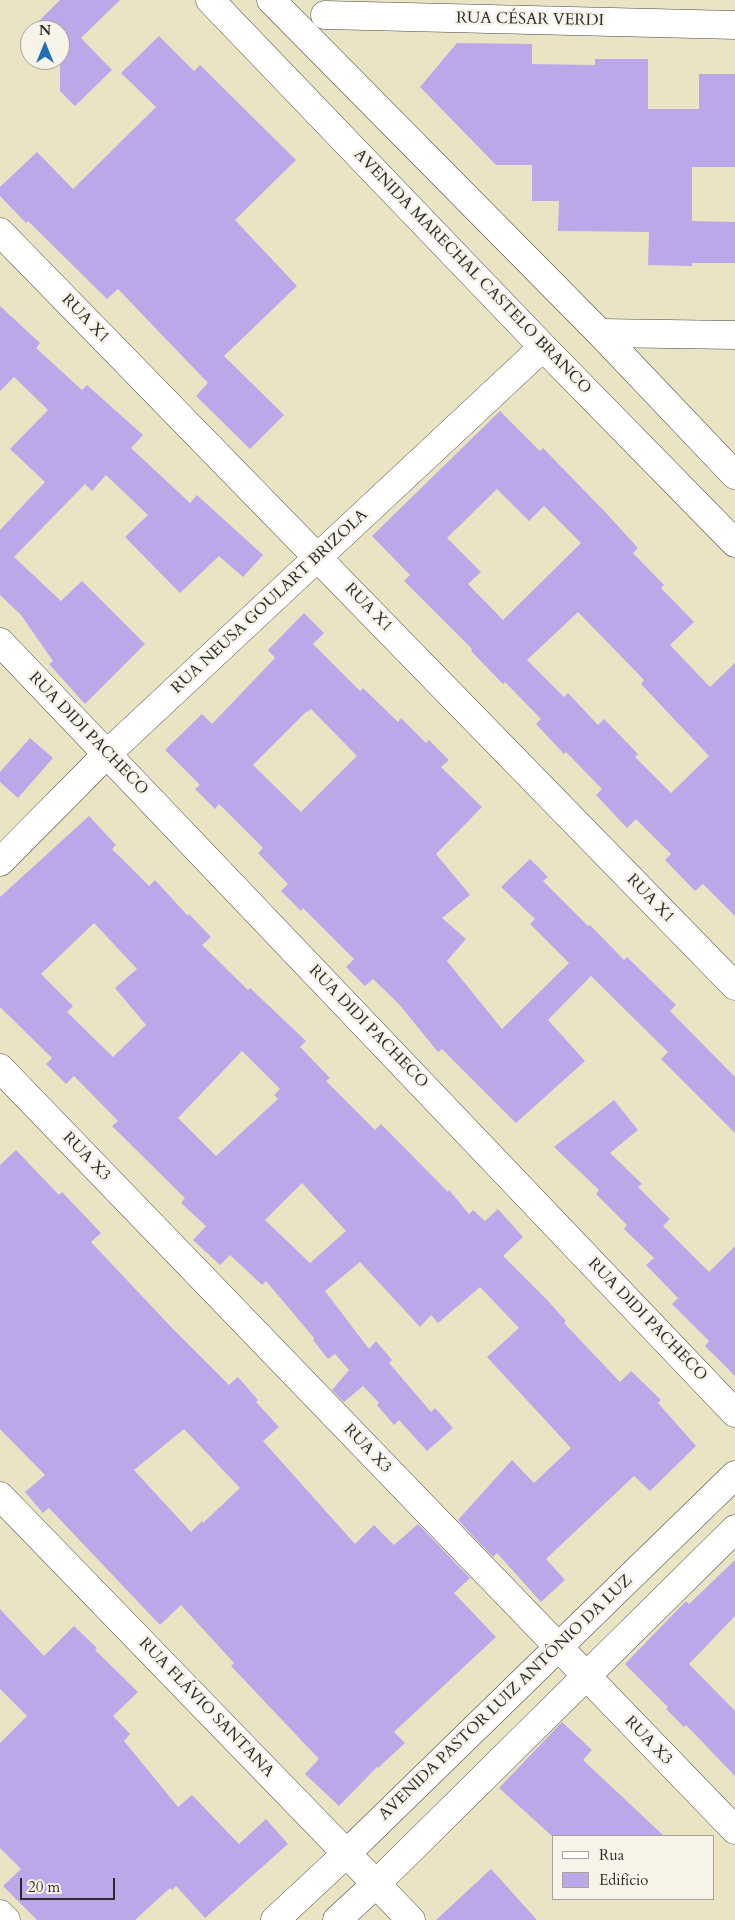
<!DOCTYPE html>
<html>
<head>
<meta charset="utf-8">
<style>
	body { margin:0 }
	#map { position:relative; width:735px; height:1920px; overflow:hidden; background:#ebe4c4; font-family:Cardo,serif }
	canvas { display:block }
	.legend { position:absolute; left:552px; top:1835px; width:162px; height:65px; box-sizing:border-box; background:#f7f3e8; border:1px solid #a5a39c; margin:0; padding:6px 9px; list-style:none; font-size:15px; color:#2b2b2b }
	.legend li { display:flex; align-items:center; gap:10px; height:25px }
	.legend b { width:25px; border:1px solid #a5a39c }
	.north { position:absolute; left:20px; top:20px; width:50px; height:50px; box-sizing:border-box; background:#f7f3e8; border:1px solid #a5a39c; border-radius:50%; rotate:0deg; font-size:14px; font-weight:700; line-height:20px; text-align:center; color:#2b2b2b }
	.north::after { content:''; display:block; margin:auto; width:18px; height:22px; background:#1f6fb2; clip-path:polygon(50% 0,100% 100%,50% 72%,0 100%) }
	.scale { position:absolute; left:20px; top:1878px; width:95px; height:22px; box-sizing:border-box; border:2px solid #2b2b2b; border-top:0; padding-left:6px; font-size:15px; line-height:18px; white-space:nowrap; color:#2b2b2b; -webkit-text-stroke:4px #f7f3e8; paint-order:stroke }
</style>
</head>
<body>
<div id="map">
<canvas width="735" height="1920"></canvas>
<ul class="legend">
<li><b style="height:6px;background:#fff"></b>Rua</li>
<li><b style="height:14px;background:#bca8e9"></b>Edifício</li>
</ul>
<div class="north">N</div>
<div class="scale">20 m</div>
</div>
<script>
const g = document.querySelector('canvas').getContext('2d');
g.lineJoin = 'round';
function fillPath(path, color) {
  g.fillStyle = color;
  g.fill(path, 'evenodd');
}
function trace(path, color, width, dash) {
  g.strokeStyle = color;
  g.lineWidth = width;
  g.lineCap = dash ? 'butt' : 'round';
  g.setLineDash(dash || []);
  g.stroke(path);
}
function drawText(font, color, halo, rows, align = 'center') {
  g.font = font + ' Cardo,serif';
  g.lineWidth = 5;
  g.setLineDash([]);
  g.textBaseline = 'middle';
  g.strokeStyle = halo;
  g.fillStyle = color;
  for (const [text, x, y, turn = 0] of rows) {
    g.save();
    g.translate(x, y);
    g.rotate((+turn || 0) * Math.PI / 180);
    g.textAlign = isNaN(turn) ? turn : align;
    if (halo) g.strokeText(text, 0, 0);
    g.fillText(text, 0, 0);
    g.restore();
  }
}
const building = new Path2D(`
	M 60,0 L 120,0 L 81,38 L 112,70 L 75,106 L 60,91 L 60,30 L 30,30 L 30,36 L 27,33 Z
	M 159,36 L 194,71 L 200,65 L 296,160 L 235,220 L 297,286 L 224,356 L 284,415 L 250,449 L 196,396 L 208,383 L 118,289 L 107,299 L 28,221 L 26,223 L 0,196 L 0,187 L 37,152 L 73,189 L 156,107 L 121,73 Z
	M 457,43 L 532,44 L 532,64 L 595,65 L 595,59 L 648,59 L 648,109 L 699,109 L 699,74 L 735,74 L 735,167 L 692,167 L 692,221 L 735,222 L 735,263 L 692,263 L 692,266 L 648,265 L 649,232 L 558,231 L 559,201 L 532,201 L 532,165 L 496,165 L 420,87 Z
	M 0,306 L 40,343 L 36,348 L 82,390 L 87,385 L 143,435 L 131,448 L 190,503 L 197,495 L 263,555 L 243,577 L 219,556 L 180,593 L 125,537 L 148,515 L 106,475 L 92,491 L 85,484 L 14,557 L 61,601 L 82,581 L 145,644 L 85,704 L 49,664 L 53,661 L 21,615 L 0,595 L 0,530 L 45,482 L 10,449 L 48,410 L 14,377 L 0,391 Z
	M 500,411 L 540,451 L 543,448 L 607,514 L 638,548 L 633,553 L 664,585 L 661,588 L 694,622 L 670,645 L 710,687 L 735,663 L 735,916 L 703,884 L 695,891 L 665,860 L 671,854 L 636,819 L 627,828 L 596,795 L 602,789 L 566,752 L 564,754 L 536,724 L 541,719 L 505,682 L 503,684 L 471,651 L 472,649 L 404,581 L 410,575 L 372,536 ZM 497,489 L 529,521 L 544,506 L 581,543 L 503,620 L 468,584 L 481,572 L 447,538 ZM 578,612 L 644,680 L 641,684 L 709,756 L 671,793 L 635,757 L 638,754 L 604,719 L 598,725 L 568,693 L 564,697 L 527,660 Z
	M 304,613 L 324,633 L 313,644 L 360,691 L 363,688 L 398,722 L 401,718 L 426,743 L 429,740 L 449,760 L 441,767 L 482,807 L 436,854 L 470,895 L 442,918 L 466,939 L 447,961 L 502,1029 L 569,963 L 530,924 L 535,919 L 501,887 L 530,859 L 548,877 L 543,881 L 588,926 L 590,925 L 624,960 L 627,957 L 676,1005 L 670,1011 L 735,1077 L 735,1133 L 661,1059 L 668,1052 L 591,976 L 548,1020 L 585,1061 L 516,1123 L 442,1049 L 438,1052 L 398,1003 L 373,979 L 365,986 L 346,967 L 354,959 L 303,908 L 301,911 L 281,891 L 288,884 L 258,853 L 263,848 L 219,804 L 215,809 L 195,789 L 200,785 L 165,750 L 202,714 L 212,724 L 275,658 L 268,650 ZM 311,709 L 357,756 L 301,812 L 253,765 L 307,711 L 308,712 Z
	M 30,738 L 53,758 L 18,798 L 0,782 L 0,772 Z
	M 89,816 L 116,845 L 112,849 L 149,886 L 155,880 L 188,916 L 189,914 L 211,937 L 202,945 L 248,990 L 250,988 L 306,1041 L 300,1047 L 330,1078 L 326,1081 L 375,1130 L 381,1124 L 448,1192 L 449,1190 L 469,1214 L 473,1210 L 485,1221 L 498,1209 L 523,1237 L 503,1256 L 548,1301 L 566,1321 L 564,1323 L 620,1382 L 631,1371 L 661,1400 L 658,1403 L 696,1446 L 650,1491 L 634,1476 L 546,1559 L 565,1580 L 541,1602 L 497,1553 L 493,1557 L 458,1520 L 512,1460 L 534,1483 L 571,1448 L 487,1357 L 519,1328 L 480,1287 L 438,1323 L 431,1315 L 420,1327 L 360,1262 L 325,1291 L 369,1349 L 376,1341 L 392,1360 L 389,1363 L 431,1412 L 435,1408 L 453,1428 L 427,1451 L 399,1420 L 394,1425 L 377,1405 L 379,1403 L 363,1386 L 344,1402 L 332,1390 L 349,1370 L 335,1354 L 328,1359 L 313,1340 L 314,1338 L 266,1281 L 262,1285 L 230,1255 L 220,1265 L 193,1240 L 206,1226 L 181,1203 L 185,1198 L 112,1126 L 118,1121 L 74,1076 L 66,1084 L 46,1064 L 52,1058 L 0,1007 L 0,897 ZM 94,923 L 137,969 L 115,988 L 146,1025 L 113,1057 L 67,1012 L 73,1006 L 41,974 ZM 242,1051 L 280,1089 L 274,1095 L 278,1099 L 216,1156 L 178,1118 ZM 302,1183 L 346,1231 L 310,1263 L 265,1220 Z
	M 614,1100 L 638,1130 L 610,1153 L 642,1184 L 638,1187 L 670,1219 L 663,1226 L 709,1272 L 735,1246 L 735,1376 L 705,1346 L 709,1341 L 672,1304 L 678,1298 L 646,1265 L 654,1258 L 624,1229 L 627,1225 L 596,1194 L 599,1190 L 554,1147 Z
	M 16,1150 L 59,1195 L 62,1192 L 101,1233 L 91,1242 L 173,1329 L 229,1385 L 238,1377 L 258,1400 L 256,1402 L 279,1427 L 263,1441 L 355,1544 L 374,1525 L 394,1545 L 418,1524 L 470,1578 L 454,1593 L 496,1637 L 394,1732 L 405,1743 L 378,1768 L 377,1767 L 339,1806 L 305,1774 L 319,1759 L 231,1666 L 234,1663 L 181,1605 L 160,1625 L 49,1508 L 43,1513 L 25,1492 L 45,1475 L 0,1429 L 0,1165 ZM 184,1429 L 240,1488 L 203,1523 L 202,1521 L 191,1532 L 134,1470 Z
	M 735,1560 L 735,1616 L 689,1664 L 735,1711 L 735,1776 L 686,1725 L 684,1727 L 666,1709 L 668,1707 L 625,1664 L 686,1601 L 689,1604 Z
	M 0,1609 L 44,1656 L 74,1626 L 97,1648 L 95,1650 L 138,1692 L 113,1716 L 130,1734 L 124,1741 L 178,1807 L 192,1795 L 239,1844 L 266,1819 L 288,1844 L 205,1918 L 176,1886 L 172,1890 L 170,1888 L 135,1920 L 37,1920 L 3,1886 L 21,1869 L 0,1848 L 0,1743 L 27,1716 L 0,1689 Z
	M 562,1722 L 592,1750 L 583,1760 L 664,1836 L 552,1836 L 499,1788 Z
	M 491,1869 L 537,1920 L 436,1920 Z`);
const minor = new Path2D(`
	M 325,15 L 735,25
	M 0,232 L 735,986
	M 600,333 L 735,335
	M 0,642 L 735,1413
	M 0,862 L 107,754 L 543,347
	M 0,1068 L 735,1830
	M 0,1496 L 411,1920
	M 0,1914 L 6,1920
	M 275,1920 L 347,1853 L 735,1475
	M 337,1920 L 376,1884 L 735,1529`);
const major = new Path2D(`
	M 210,0 L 543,347 L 735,543
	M 271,0 L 600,333 L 735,475`);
const streetNames = [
	["RUA CÉSAR VERDI",530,20,1],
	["AVENIDA MARECHAL CASTELO BRANCO",472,272,46],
	["RUA X1",85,319,46],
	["RUA NEUSA GOULART BRIZOLA",270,602,-43],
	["RUA X1",368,608,46],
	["RUA DIDI PACHECO",88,734,46],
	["RUA X1",650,899,46],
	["RUA DIDI PACHECO",368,1027,46],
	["RUA X3",86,1157,46],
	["RUA DIDI PACHECO",647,1320,46],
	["RUA X3",367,1449,46],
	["AVENIDA PASTOR LUIZ ANTÔNIO DA LUZ",506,1698,-44],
	["RUA FLÁVIO SANTANA",206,1708,46],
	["RUA X3",648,1741,46]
];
fillPath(building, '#bca8e9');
trace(minor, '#484742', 29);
trace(major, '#484742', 29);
trace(minor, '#fff', 28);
trace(major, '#fff', 28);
drawText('16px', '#2b2b2b', '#f7f3e8', streetNames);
</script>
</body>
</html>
